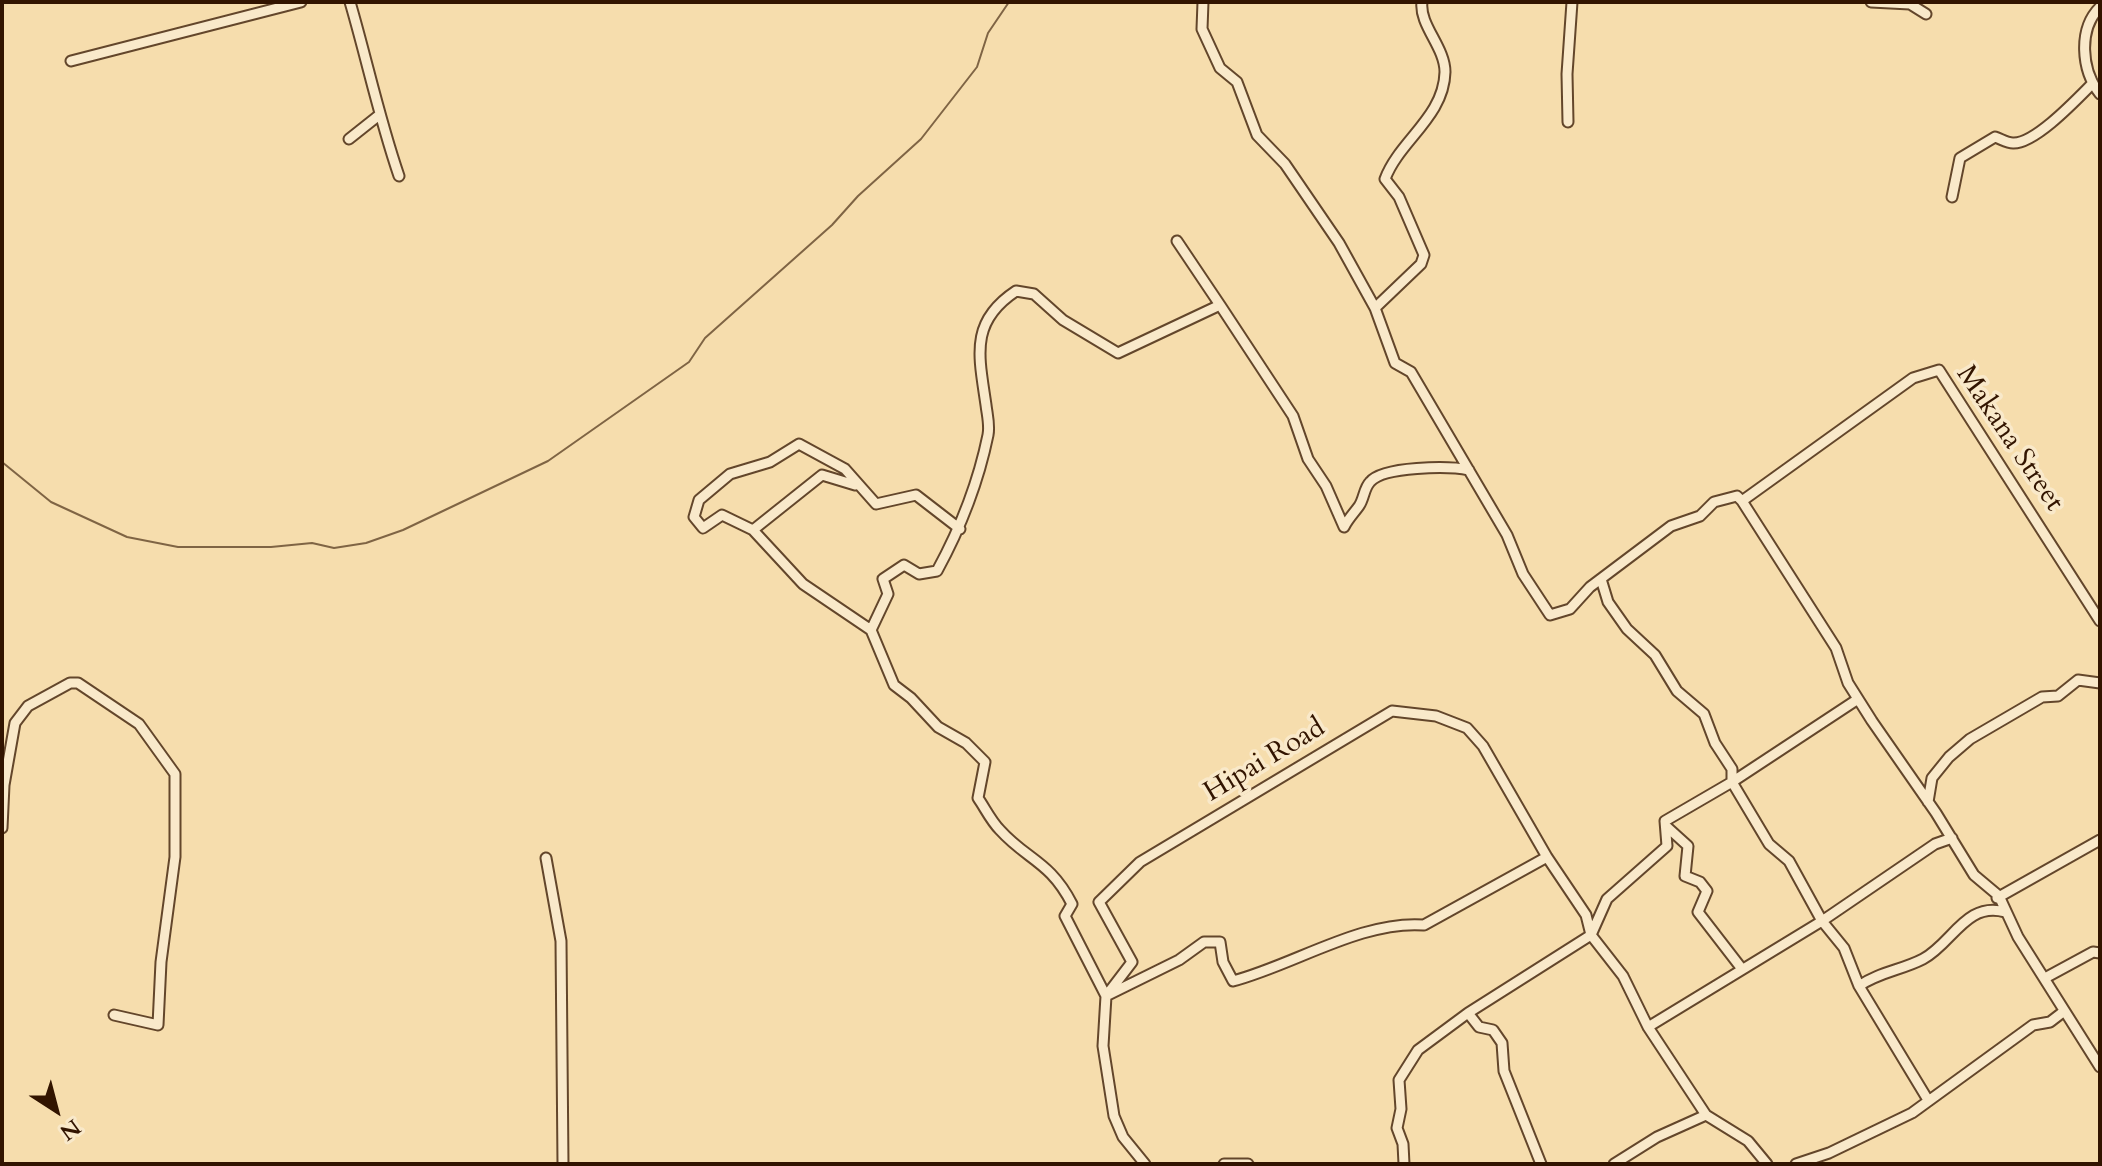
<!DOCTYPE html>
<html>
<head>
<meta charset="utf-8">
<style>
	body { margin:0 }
	#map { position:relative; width:2102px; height:1166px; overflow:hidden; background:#f6ddad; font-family:Cardo,serif }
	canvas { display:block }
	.frame { position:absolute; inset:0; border:4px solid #321400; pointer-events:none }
	.north { position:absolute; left:16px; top:1070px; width:80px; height:80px; -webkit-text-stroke:6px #f9e9ca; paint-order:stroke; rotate:144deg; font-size:22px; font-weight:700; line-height:32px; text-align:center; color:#321400 }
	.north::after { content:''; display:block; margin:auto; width:28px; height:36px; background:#321400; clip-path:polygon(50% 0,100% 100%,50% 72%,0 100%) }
</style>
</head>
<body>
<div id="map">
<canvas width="2102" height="1166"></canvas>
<div class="frame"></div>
<div class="north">N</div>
</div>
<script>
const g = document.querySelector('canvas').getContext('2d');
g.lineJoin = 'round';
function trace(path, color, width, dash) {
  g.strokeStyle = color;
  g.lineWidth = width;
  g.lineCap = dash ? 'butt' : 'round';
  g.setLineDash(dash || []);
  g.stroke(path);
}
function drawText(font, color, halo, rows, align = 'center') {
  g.font = font + ' Cardo,serif';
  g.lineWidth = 7;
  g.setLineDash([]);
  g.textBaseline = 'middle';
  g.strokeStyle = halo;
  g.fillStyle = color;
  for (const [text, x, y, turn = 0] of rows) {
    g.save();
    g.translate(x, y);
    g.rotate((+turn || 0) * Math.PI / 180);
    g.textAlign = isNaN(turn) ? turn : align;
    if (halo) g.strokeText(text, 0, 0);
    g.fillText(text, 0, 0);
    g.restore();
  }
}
const stream = new Path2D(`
	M 2,462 L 51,502 L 127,537 L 178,547 L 271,547 L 312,543 L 334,548 L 366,543 L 403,530 L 548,461 L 689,362 L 705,338 L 832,225 L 858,196 L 921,139 L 977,67 L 988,33 L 1009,2`);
const minor = new Path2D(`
	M 350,2 C 367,60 379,118 399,176
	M 1203,2 L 1202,29 L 1220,68 L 1237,82 L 1257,135 L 1285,164 L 1339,243 L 1375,308 L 1395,363 L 1411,372 L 1507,535 L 1523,574 L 1550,615 L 1570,609 L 1590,587 L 1671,526 L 1700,516 L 1714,502 L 1737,496 L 1742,501
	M 1871,2 L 1910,4 L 1926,14
	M 2100,7 C 2078,29 2081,70 2100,94
	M 71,61 L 301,2
	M 1568,122 L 1567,74 L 1572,2
	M 349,139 L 378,116
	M 1952,197 L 1960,158 L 1995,137 C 2001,139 2007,143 2013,143 C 2035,144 2077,99 2093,83
	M 1177,241 L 1220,305
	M 1375,308 L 1421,264 L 1424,255 L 1399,197 L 1385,179 C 1399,141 1444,117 1445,72 C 1445,47 1419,25 1422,2
	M 1469,470 C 1449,466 1383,466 1370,482 C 1364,488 1364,499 1359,506 C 1354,513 1348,519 1344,527 L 1326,486 L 1308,459 L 1293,416 L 1220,305 L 1118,353 L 1063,320 L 1034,294 L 1016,291 C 969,322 979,356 986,405 C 987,414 990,425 988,435 C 978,484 961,527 937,571 L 919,574 L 904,565 L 883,579 L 888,594 L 871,630 L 894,685 L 911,698 L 938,727 L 966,743 L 985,762 L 978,798 C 985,808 991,821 1000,830 C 1027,860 1050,861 1072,904 L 1065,916 L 1106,996 L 1179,960 L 1204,942 L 1220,942 L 1223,962 L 1233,981 C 1294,965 1362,920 1424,925 L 1547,857
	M 855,485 L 822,475 L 753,530 L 722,515 L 703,528 L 694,517 L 699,500 L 730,474 L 770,462 L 799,444 L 845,469 L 876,504 L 916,495 L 960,529
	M 753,530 L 803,584 L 871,630
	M 1601,579 L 1608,602 L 1627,629 L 1655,655 L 1677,691 L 1704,714 L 1715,743 L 1732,769 L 1732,782 L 1858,699
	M 2100,621 L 1939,370 L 1913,378 L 1742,501 L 1836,648 L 1848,683 L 1872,721 L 1936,813 L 1974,875 L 1999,896 L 2018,937 L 2100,1067
	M 1928,802 L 1932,778 L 1949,757 L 1970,739 L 2042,697 L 2058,696 L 2078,680 L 2100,683
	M 1667,827 L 1688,846 L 1685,876 L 1700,882 L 1707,891 L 1698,912 L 1742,969
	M 2,828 L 4,785 L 15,723 L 28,706 L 70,683 L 78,683 L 139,724 L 175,774 L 175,857 L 161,962 L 158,1025 L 114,1015
	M 546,858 L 561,941 L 563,1164
	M 1997,898 L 2100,840
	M 2045,978 L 2093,952 L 2100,953
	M 1859,986 L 1928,1100
	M 1468,1013 L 1479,1027 L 1493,1030 L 1502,1043 L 1504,1071 L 1541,1164
	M 1648,1027 L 1822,921 L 1935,844 L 1952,838
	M 1145,1164 L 1123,1137 L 1114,1116 L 1103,1046 L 1106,996 L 1132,962 L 1099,902 L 1140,862 L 1392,711 L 1436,716 L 1467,728 L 1483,746 L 1547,857 L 1586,915 L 1591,935 L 1623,976 L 1648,1027 L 1706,1115 L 1748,1141 L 1767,1164
	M 1224,1164 L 1248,1164
	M 1404,1164 L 1403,1144 L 1397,1128 L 1401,1109 L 1399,1080 L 1418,1050 L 1468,1013 L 1591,935 L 1607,899 L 1667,846 L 1665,821 L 1732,782 L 1769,844 L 1789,861 L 1822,921 L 1844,948 L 1859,986 C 1879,972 1902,970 1923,959 C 1952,944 1966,901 2005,912
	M 1614,1164 L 1657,1137 L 1706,1115
	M 1796,1164 L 1829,1153 L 1912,1113 L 2033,1025 L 2050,1022 L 2063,1012`);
const streetNames = [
	["Makana Street",2009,439,56],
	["Hipai Road",1265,761,-31]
];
trace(stream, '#7f6444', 2);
trace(minor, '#63462b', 13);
trace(minor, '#f9e9ca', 9);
drawText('28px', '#321400', '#f9e9ca', streetNames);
</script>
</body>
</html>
